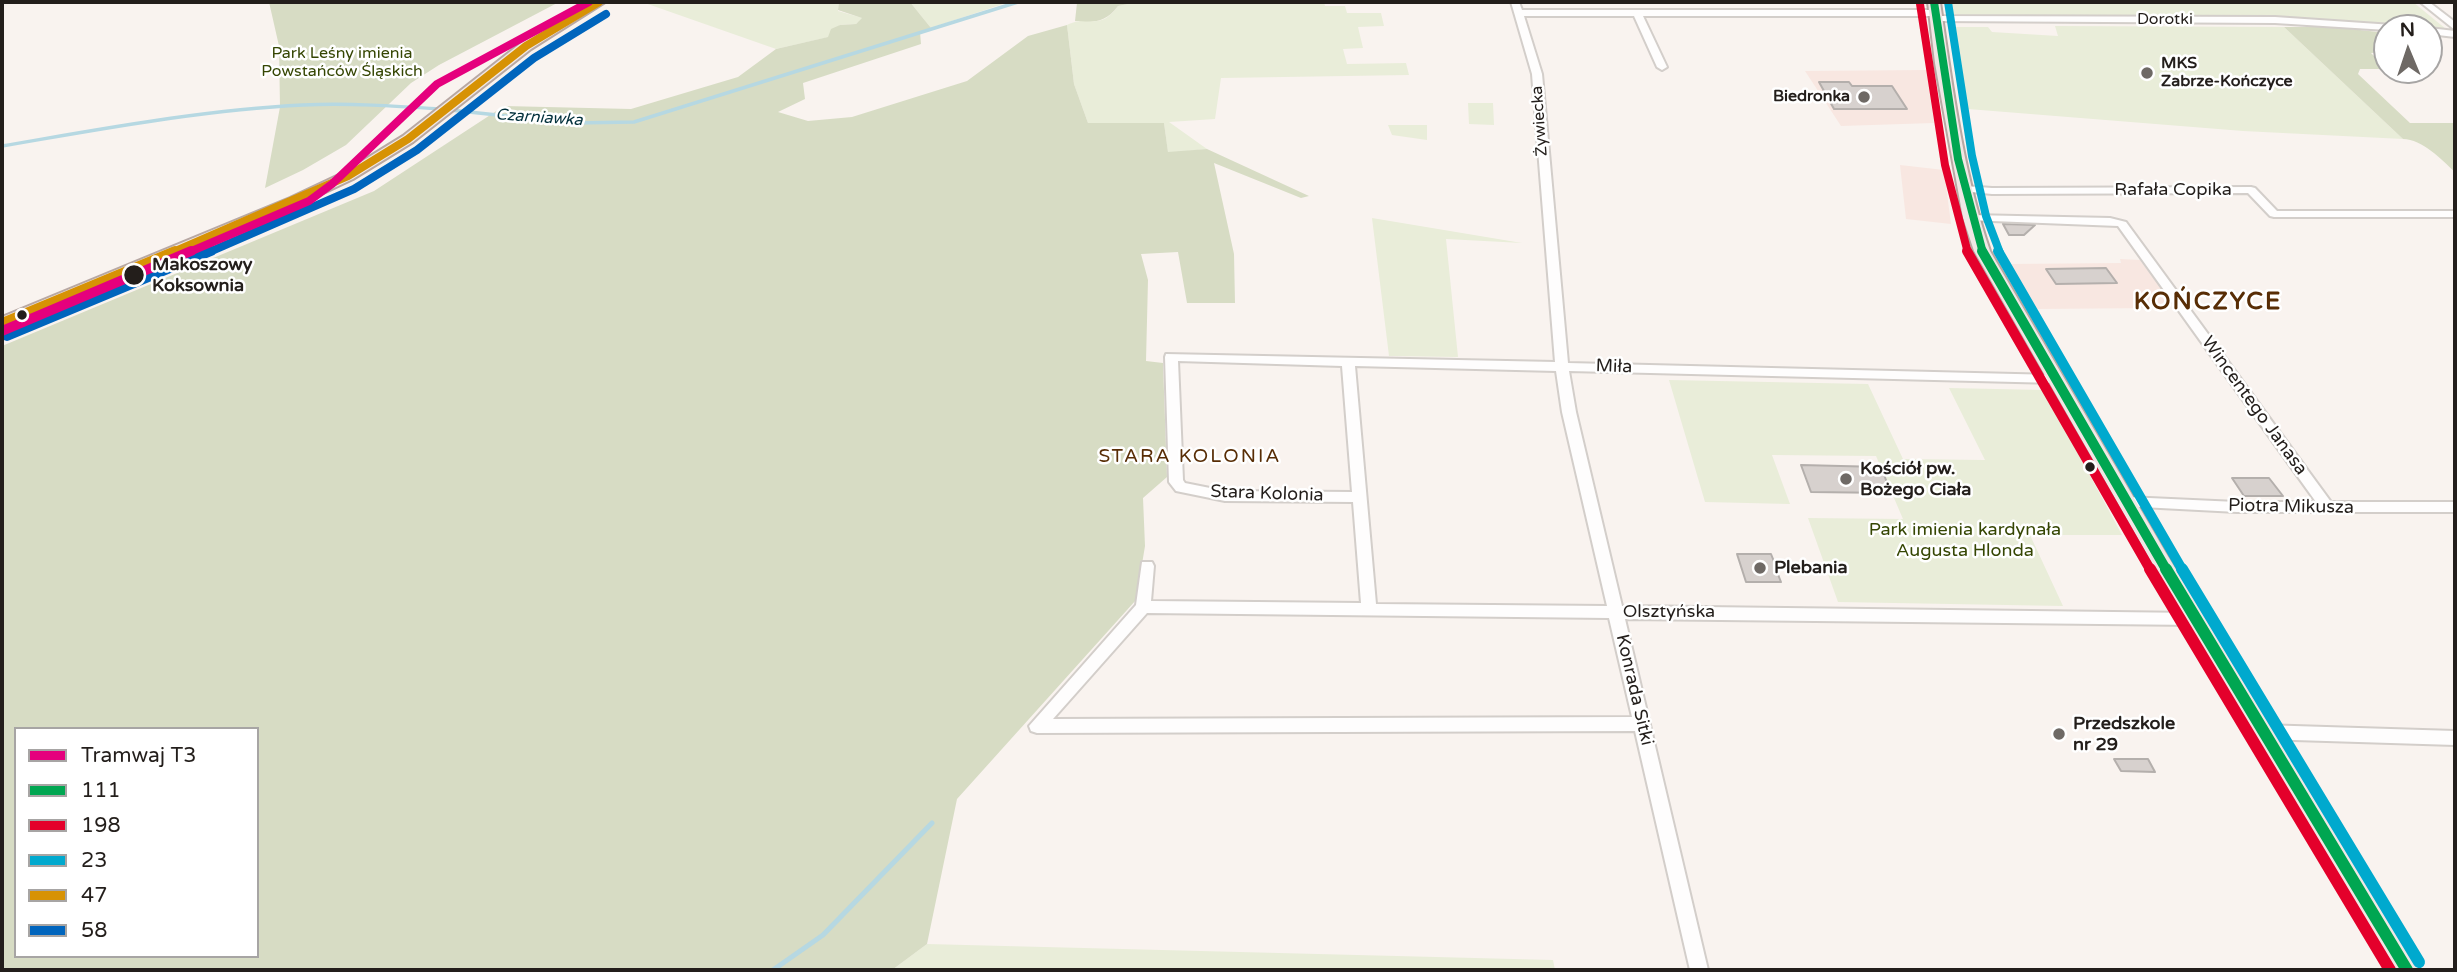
<!DOCTYPE html>
<html>
<head>
<meta charset="utf-8">
<style>
	body { margin:0 }
	#map { position:relative; width:2457px; height:972px; overflow:hidden; background:#f9f3ef; font-family:"Varela Round",sans-serif }
	canvas { display:block }
	.frame { position:absolute; inset:0; border:4px solid #231e1b; pointer-events:none }
	.legend { position:absolute; left:14px; top:727px; width:245px; height:231px; box-sizing:border-box; background:#fff; border:2px solid #a7a5a4; margin:0; padding:9px 12px; list-style:none; font-size:21px; color:#231e1b }
	.legend li { display:flex; align-items:center; gap:14px; height:35px }
	.legend b { width:35px; border:2px solid #a7a5a4 }
	.north { position:absolute; left:2373px; top:14px; width:70px; height:70px; box-sizing:border-box; background:#fff; border:2px solid #a7a5a4; border-radius:50%; rotate:358deg; font-size:19px; font-weight:700; line-height:28px; text-align:center; color:#231e1b }
	.north::after { content:''; display:block; margin:auto; width:24px; height:32px; background:#6e6965; clip-path:polygon(50% 0,100% 100%,50% 72%,0 100%) }
</style>
</head>
<body>
<div id="map">
<canvas width="2457" height="972"></canvas>
<div class="frame"></div>
<ul class="legend">
<li><b style="height:9px;background:#e5007d"></b>Tramwaj T3</li>
<li><b style="height:9px;background:#00a651"></b>111</li>
<li><b style="height:9px;background:#e4002b"></b>198</li>
<li><b style="height:9px;background:#00a9ce"></b>23</li>
<li><b style="height:9px;background:#d79204"></b>47</li>
<li><b style="height:9px;background:#0065bd"></b>58</li>
</ul>
<div class="north">N</div>
</div>
<script>
const g = document.querySelector('canvas').getContext('2d');
g.lineJoin = 'round';
function fillPath(path, color) {
  g.fillStyle = color;
  g.fill(path, 'evenodd');
}
function trace(path, color, width, dash) {
  g.strokeStyle = color;
  g.lineWidth = width;
  g.lineCap = dash ? 'butt' : 'round';
  g.setLineDash(dash || []);
  g.stroke(path);
}
function drawText(font, color, halo, rows, align = 'center') {
  g.font = font + ' "Varela Round",sans-serif';
  g.lineWidth = 5;
  g.setLineDash([]);
  g.textBaseline = 'middle';
  g.strokeStyle = halo;
  g.fillStyle = color;
  for (const [text, x, y, turn = 0] of rows) {
    g.save();
    g.translate(x, y);
    g.rotate((+turn || 0) * Math.PI / 180);
    g.textAlign = isNaN(turn) ? turn : align;
    if (halo) g.strokeText(text, 0, 0);
    g.fillText(text, 0, 0);
    g.restore();
  }
}
const commercial = new Path2D(`
	M 1927,70 L 1934,123 L 1841,126 L 1805,71 Z
	M 1900,165 L 1944,170 L 1951,224 L 1906,219 Z
	M 2120,259 L 2140,260 L 2173,304 L 2152,304 L 2154,308 L 2037,309 L 2009,264 L 2121,263 Z`);
const green = new Path2D(`
	M 642,2 L 839,2 L 838,11 L 863,18 L 856,24 L 840,25 L 829,37 L 776,49 Z
	M 910,2 L 1009,2 L 931,28 Z
	M 1138,2 L 1324,2 L 1325,6 L 1345,6 L 1347,13 L 1381,13 L 1384,26 L 1358,27 L 1363,48 L 1343,49 L 1347,64 L 1406,63 L 1409,75 L 1221,78 L 1215,119 L 1169,122 L 1207,149 L 1168,153 L 1164,123 L 1088,123 L 1074,84 L 1067,25 C 1090,13 1098,33 1118,6 Z
	M 1951,2 L 2413,2 L 2446,29 L 2273,17 L 1953,16 Z
	M 2055,26 L 2284,27 L 2403,139 L 2243,131 L 1968,109 L 1954,27 L 1988,27 L 1992,32 L 2058,36 Z
	M 1468,103 L 1493,103 L 1494,125 L 1469,124 Z
	M 1388,125 L 1427,125 L 1427,140 L 1392,135 Z
	M 1372,218 L 1522,243 L 1446,239 L 1458,357 L 1389,356 Z
	M 1669,380 L 1868,384 L 1903,459 L 1985,460 L 1949,388 L 2044,390 L 2122,535 L 2030,535 L 2063,606 L 1838,602 L 1808,518 L 1903,519 L 1876,456 L 1772,455 L 1790,504 L 1705,502 Z
	M 927,944 L 1553,960 L 1555,970 L 892,970 Z`);
const forest = new Path2D(`
	M 269,2 L 559,2 L 439,65 L 411,83 L 346,145 L 303,170 L 265,188 L 280,107 L 279,46 Z
	M 839,2 L 910,2 L 931,28 L 920,32 L 921,44 L 803,83 L 805,99 L 778,112 L 808,121 L 852,117 L 967,81 L 1028,36 L 1067,25 L 1074,84 L 1088,123 L 1164,123 L 1168,152 L 1207,149 L 1309,196 L 1301,198 L 1214,163 L 1234,254 L 1235,303 L 1187,303 L 1178,252 L 1141,254 L 1148,280 L 1146,361 L 1163,363 L 1167,477 L 1143,498 L 1145,546 L 1136,600 L 957,799 L 927,944 L 892,970 L 2,970 L 2,346 L 374,191 L 504,106 L 631,109 L 738,77 L 776,49 L 828,37 L 831,29 L 840,25 L 856,24 L 862,18 L 838,10 ZM 16,729 L 257,729 L 257,956 L 16,956 Z
	M 1138,2 L 1118,6 C 1105,23 1096,22 1075,21 L 1077,3 Z
	M 2284,27 L 2333,27 L 2387,33 L 2387,52 L 2371,53 L 2387,69 L 2360,69 L 2358,74 L 2410,123 L 2455,123 L 2455,172 C 2442,160 2422,139 2403,139 Z`);
const streamFar1 = new Path2D(`
	M 450,110 L 573,123 L 634,122 L 1018,2
	M 2,146 C 102,129 202,110 303,105 C 349,103 395,106 441,109`);
const stream = new Path2D(`
	M 773,970 L 823,935 L 932,823`);
const building = new Path2D(`
	M 1819,82 L 1849,82 L 1852,86 L 1892,86 L 1907,109 L 1834,109 Z
	M 2003,224 L 2035,225 L 2024,235 L 2009,235 Z
	M 2106,268 L 2117,283 L 2056,284 L 2046,269 Z
	M 1801,465 L 1881,467 L 1891,493 L 1811,492 Z
	M 2232,478 L 2269,478 L 2283,496 L 2244,496 Z
	M 1737,554 L 1771,554 L 1775,564 L 1782,568 L 1777,572 L 1781,582 L 1746,582 Z
	M 2114,759 L 2148,759 L 2155,772 L 2121,771 Z`);
const minor = new Path2D(`
	M 1511,2 L 1519,2 L 1522,10 L 1936,10 L 1941,13 L 1936,16 L 1643,16 L 1667,67 L 1662,70 L 1657,67 L 1634,16 L 1524,16 L 1542,74 L 1568,363 L 2056,375 L 2062,379 L 2056,383 L 1569,371 L 1576,412 L 1622,606 L 2195,613 L 2200,615 L 2203,619 L 2200,623 L 2195,625 L 1625,619 L 1708,970 L 1690,970 L 1635,731 L 1037,733 L 1031,731 L 1029,726 L 1136,605 L 1142,562 L 1152,562 L 1154,566 L 1151,601 L 1361,603 L 1353,502 L 1225,501 L 1176,491 L 1169,482 L 1165,357 L 1166,354 L 1555,362 L 1532,74 ZM 1178,361 L 1342,366 L 1352,492 L 1225,491 L 1185,483 L 1183,480 ZM 1355,366 L 1556,371 L 1562,412 L 1607,606 L 1376,604 ZM 1147,613 L 1609,618 L 1632,717 L 1053,719 Z
	M 2420,2 L 2429,2 L 2455,22 L 2455,30 Z
	M 1937,16 L 2275,17 L 2393,25 L 2398,28 L 2387,28 L 2387,30 L 2275,23 L 1934,21 L 1934,17 Z
	M 2429,28 L 2455,31 L 2455,37 L 2429,34 Z
	M 1965,186 L 1992,188 L 2251,187 L 2255,188 L 2277,211 L 2455,211 L 2455,217 L 2274,217 L 2270,216 L 2248,193 L 1992,194 L 1961,191 L 1961,187 Z
	M 1971,215 L 2110,218 L 2126,222 L 2331,502 L 2455,502 L 2455,512 L 2237,512 L 2122,506 L 2120,502 L 2122,498 L 2127,497 L 2237,502 L 2316,502 L 2118,226 L 1967,220 L 1965,218 Z
	M 2262,725 L 2455,731 L 2455,745 L 2262,739 L 2256,737 L 2254,732 L 2256,727 Z`);
const major = new Path2D(`
	M 590,2 L 605,2 L 531,49 L 413,142 L 353,179 L 300,204 L 2,328 L 2,317 L 290,198 L 343,173 L 403,136 L 521,43 Z
	M 1928,2 L 1940,2 C 1952,85 1963,172 1990,251 L 2166,553 L 2420,970 L 2392,970 L 2375,944 L 2152,563 L 1974,251 L 1963,218 L 1935,63 Z`);
const bus1Far2 = new Path2D(`
	M 1934,2 L 1958,159 L 1983,253`);
const bus1Far1 = new Path2D(`
	M 1982,251 L 2167,571`);
const bus1 = new Path2D(`
	M 2166,569 L 2407,970`);
const bus2Far2 = new Path2D(`
	M 1920,4 L 1945,165 L 1968,253`);
const bus2Far1 = new Path2D(`
	M 1967,251 L 2151,571`);
const bus2 = new Path2D(`
	M 2150,569 L 2390,970`);
const bus3Far2 = new Path2D(`
	M 1948,2 L 1972,156 L 1986,216 L 2000,253`);
const bus3Far1 = new Path2D(`
	M 1998,251 L 2183,571`);
const bus3 = new Path2D(`
	M 2182,569 L 2419,962`);
const bus4Far1 = new Path2D(`
	M 171,253 L 348,176 L 408,139 L 526,46 L 599,2`);
const bus4 = new Path2D(`
	M 2,323 L 175,251`);
const bus5Far1 = new Path2D(`
	M 207,253 L 354,189 L 417,150 L 534,58 L 606,14`);
const bus5 = new Path2D(`
	M 7,336 L 211,251`);
const tram1Far1 = new Path2D(`
	M 187,253 L 309,201 L 332,184 L 437,84 L 589,2`);
const tram1 = new Path2D(`
	M 2,331 L 191,251`);
const markers = [
	[2147,73,7,"#6e6965"],
	[1864,97,7,"#6e6965"],
	[134,275,11,"#231e1b"],
	[22,315,6,"#231e1b"],
	[2090,467,6,"#231e1b"],
	[1846,479,7,"#6e6965"],
	[1760,568,7,"#6e6965"],
	[2059,734,7,"#6e6965"]
];
const farStreetnames = [
	["Dorotki",2165,20],
	["Żywiecka",1540,121,-94]
];
const farParknames = [
	["Park Leśny imienia",342,54],
	["Powstańców Śląskich",342,72]
];
const farPoinames = [
	["MKS",2161,64],
	["Zabrze-Kończyce",2161,82],
	["Biedronka",1850,97,"right"]
];
const farWaternames = [
	["Czarniawka",539,118,4]
];
const streetNames = [
	["Rafała Copika",2173,190],
	["Miła",1614,367,2],
	["Wincentego Janasa",2254,406,54],
	["Stara Kolonia",1267,494,2],
	["Piotra Mikusza",2291,507,1],
	["Olsztyńska",1669,612],
	["Konrada Sitki",1634,690,77]
];
const stopNames = [
	["Makoszowy",152,265],
	["Koksownia",152,286]
];
const poiNames = [
	["Kościół pw.",1860,469],
	["Bożego Ciała",1860,490],
	["Plebania",1774,568],
	["Przedszkole",2073,724],
	["nr 29",2073,745]
];
const parkNames = [
	["Park imienia kardynała",1965,530],
	["Augusta Hlonda",1965,551]
];
const neighbourhoodNames = [
	["STARA KOLONIA",1190,457]
];
const districtNames = [
	["KOŃCZYCE",2208,303]
];
fillPath(commercial, '#f8e7e1');
fillPath(green, '#e9edd9');
fillPath(forest, '#d7dcc4');
trace(streamFar1, '#b6d8e2', 3.5);
trace(stream, '#b6d8e2', 5);
fillPath(building, '#d7d1ce');
trace(building, '#b4afac', 2);
trace(minor, '#d3ceca', 4);
trace(major, '#b8a8a3', 4);
fillPath(minor, '#fefdfd');
fillPath(major, '#f0e7e5');
trace(bus1Far2, '#00a651', 8);
trace(bus1Far1, '#00a651', 10);
trace(bus1, '#00a651', 12);
trace(bus2Far2, '#e4002b', 8);
trace(bus2Far1, '#e4002b', 10);
trace(bus2, '#e4002b', 12);
trace(bus3Far2, '#00a9ce', 8);
trace(bus3Far1, '#00a9ce', 10);
trace(bus3, '#00a9ce', 12);
trace(bus4Far1, '#d79204', 8);
trace(bus4, '#d79204', 10);
trace(bus5Far1, '#0065bd', 8);
trace(bus5, '#0065bd', 10);
trace(tram1Far1, '#e5007d', 8);
trace(tram1, '#e5007d', 10);
for (const [x, y, r, color] of markers) {
  const dot = new Path2D();
  dot.arc(x, y, r, 0, 2 * Math.PI);
  g.fillStyle = color;
  g.fill(dot);
  trace(dot, '#fff', 2.5);
}
drawText('16px', '#231e1b', '#fff', farStreetnames);
drawText('16px', '#354603', '#fff', farParknames);
drawText('bold 16px', '#231e1b', '#fff', farPoinames, 'left');
drawText('italic 16px', '#002f3b', '#fff', farWaternames);
drawText('18px', '#231e1b', '#fff', streetNames);
drawText('bold 18px', '#231e1b', '#fff', stopNames, 'left');
drawText('bold 18px', '#231e1b', '#fff', poiNames, 'left');
drawText('18px', '#354603', '#fff', parkNames);
g.letterSpacing = '2px';
drawText('19px', '#582d05', '#fff', neighbourhoodNames);
g.letterSpacing = '0px';
g.letterSpacing = '2px';
drawText('bold 24px', '#582d05', '#fff', districtNames);
g.letterSpacing = '0px';
</script>
</body>
</html>
